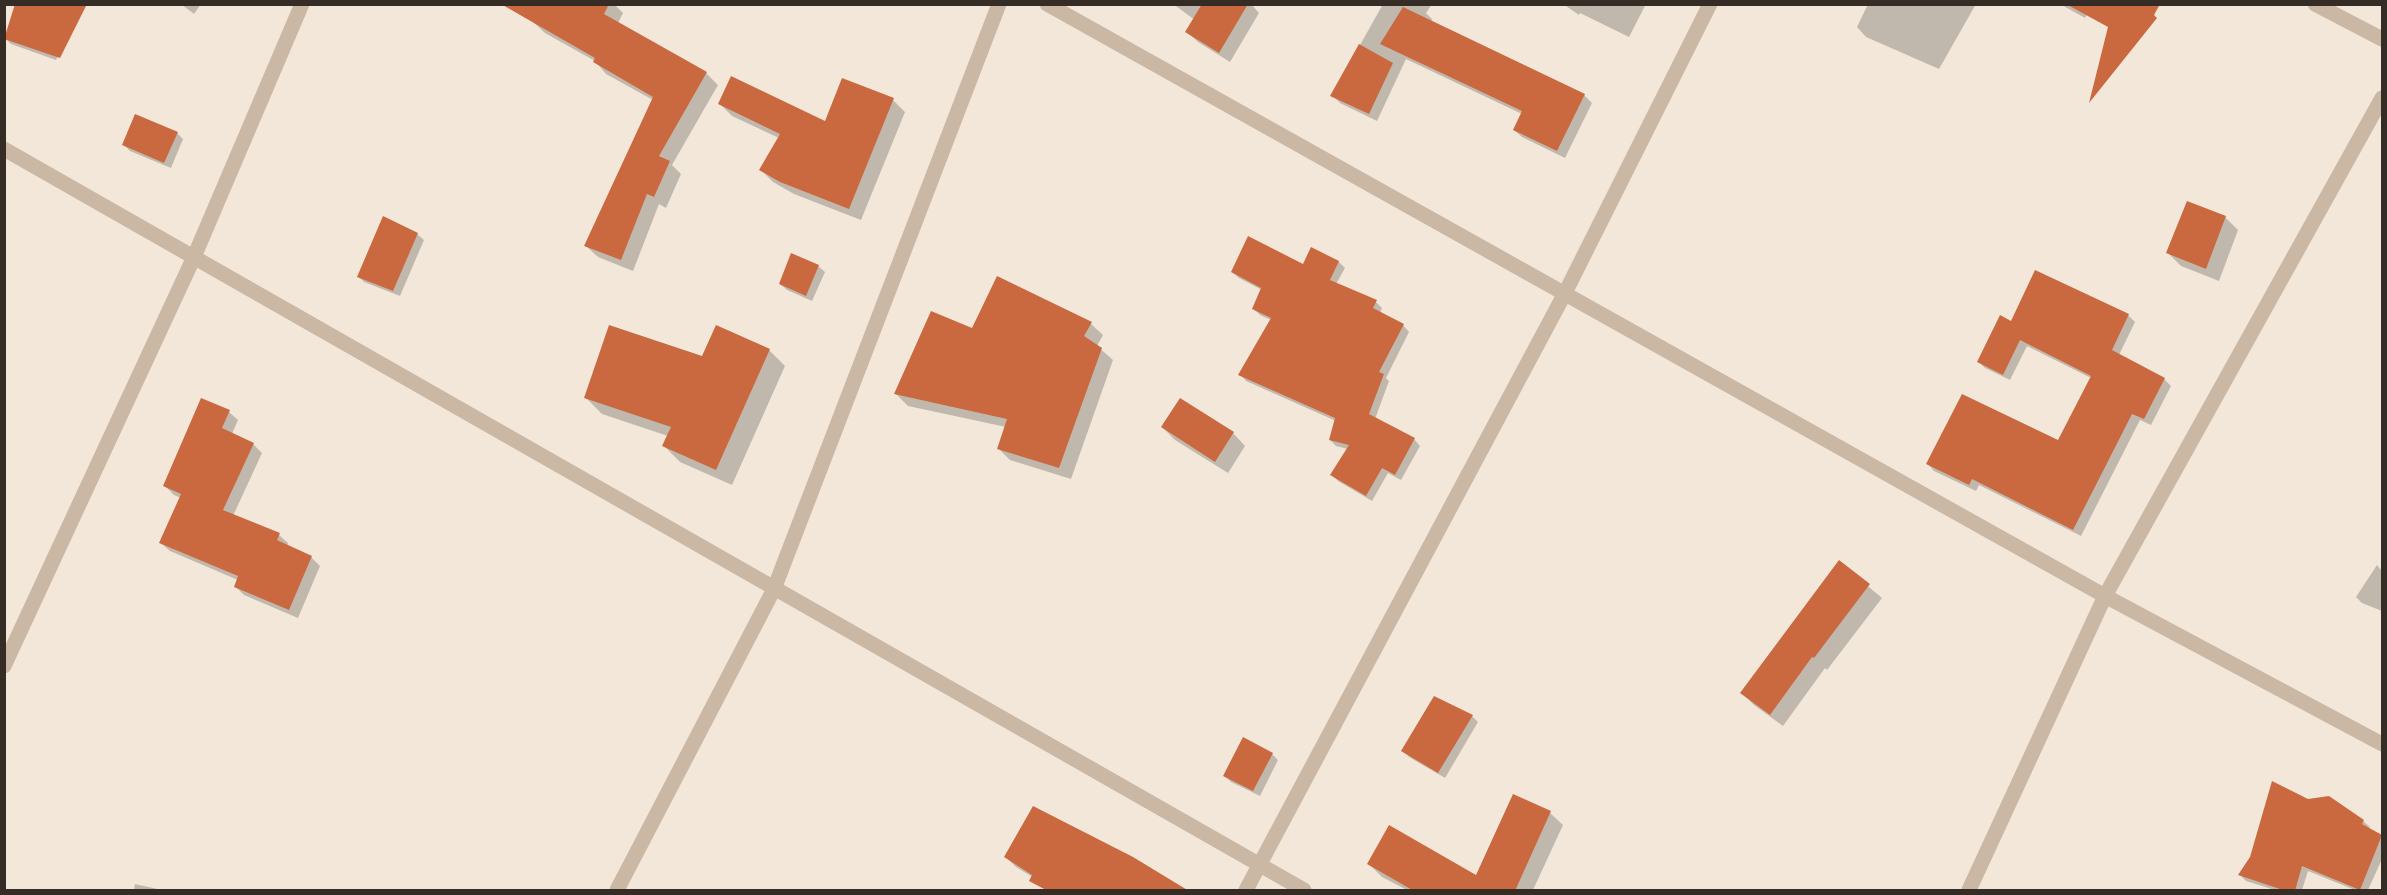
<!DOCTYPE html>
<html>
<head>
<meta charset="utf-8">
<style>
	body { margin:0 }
	#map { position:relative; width:2387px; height:895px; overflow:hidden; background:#f2e7d9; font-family:"Source Sans 3",sans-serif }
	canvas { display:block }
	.frame { position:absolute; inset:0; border:6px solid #362c26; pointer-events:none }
</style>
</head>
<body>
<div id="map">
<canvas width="2387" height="895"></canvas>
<div class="frame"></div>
</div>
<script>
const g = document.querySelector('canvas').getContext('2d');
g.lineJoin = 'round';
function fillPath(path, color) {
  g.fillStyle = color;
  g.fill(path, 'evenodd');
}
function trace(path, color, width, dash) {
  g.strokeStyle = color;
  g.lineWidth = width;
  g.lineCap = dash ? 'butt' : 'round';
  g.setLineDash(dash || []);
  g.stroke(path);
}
const shadow = new Path2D(`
	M 181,4 L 201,4 L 194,14 Z
	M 543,4 L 614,4 L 623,13 L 618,23 L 706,73 L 718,85 L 672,165 L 681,174 L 666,208 L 659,204 L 633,271 L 598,257 L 586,246 L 653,100 L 606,74 L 595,61 L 545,33 L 533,22 Z
	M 1173,4 L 1251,4 L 1259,13 L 1230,62 L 1198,42 L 1187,32 L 1195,20 Z
	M 1383,4 L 1432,4 L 1426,13 L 1432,19 L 1431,22 L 1584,95 L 1592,103 L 1565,158 L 1522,137 L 1514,130 L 1522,114 L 1406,59 L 1377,121 L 1340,103 L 1332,95 Z
	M 1563,4 L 1646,4 L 1629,37 L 1580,13 L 1579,15 Z
	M 1868,4 L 1976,4 L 1939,69 L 1866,37 L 1857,27 Z
	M 2060,4 L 2093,4 L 2085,18 Z
	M 78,17 L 56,60 L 11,44 L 5,38 Z
	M 893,100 L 905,112 L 861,220 L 794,194 L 773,182 L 761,170 L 779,138 L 732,116 L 720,104 L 826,123 Z
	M 177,133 L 183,139 L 171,168 L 130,151 L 123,144 Z
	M 2225,217 L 2238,230 L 2219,281 L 2181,266 L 2168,253 Z
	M 417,234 L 424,240 L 400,296 L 364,282 L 358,276 Z
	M 792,255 L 818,266 L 825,272 L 812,301 L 787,290 L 780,284 Z
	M 1339,262 L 1345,268 L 1336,284 L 1376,302 L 1382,308 L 1380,313 L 1403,325 L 1409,332 L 1386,378 L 1389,381 L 1375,419 L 1414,439 L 1420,446 L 1401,480 L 1388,473 L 1372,501 L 1338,481 L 1332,475 L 1348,449 L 1336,446 L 1330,440 L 1336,421 L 1246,381 L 1240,374 L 1271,320 L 1260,315 L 1254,309 L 1262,290 L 1239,278 L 1232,272 Z
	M 998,278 L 1091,324 L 1103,335 L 1097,346 L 1113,360 L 1071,479 L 1010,460 L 999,449 L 1006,427 L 908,406 L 896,394 L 973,330 Z
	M 2128,315 L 2135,322 L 2119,355 L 2164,379 L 2171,386 L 2151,425 L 2140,420 L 2081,536 L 1979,485 L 1976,491 L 1934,471 L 1928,464 L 2059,442 L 2091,378 L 2027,346 L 2010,380 L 1985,368 L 1978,361 L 2012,323 Z
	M 769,350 L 785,366 L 732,485 L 680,462 L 664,446 L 668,436 L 602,414 L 586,398 L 703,358 Z
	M 229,412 L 238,420 L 232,434 L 253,444 L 262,453 L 233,516 L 279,535 L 288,543 L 287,546 L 311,557 L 320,566 L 298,618 L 244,595 L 235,586 L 238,580 L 170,551 L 161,543 L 181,498 L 174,495 L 165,486 Z
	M 1162,427 L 1233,433 L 1245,446 L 1228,473 L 1175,440 Z
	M 1839,562 L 1882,598 L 1827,670 L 1825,668 L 1783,726 L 1754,705 L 1742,693 Z
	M 2377,565 L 2382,571 L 2382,611 L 2362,603 L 2356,597 Z
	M 1472,716 L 1478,722 L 1445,778 L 1409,757 L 1403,751 Z
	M 1272,754 L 1278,760 L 1260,796 L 1231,782 L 1225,776 Z
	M 2308,801 L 2363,821 L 2370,827 L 2368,829 L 2382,837 L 2382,859 L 2368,890 L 2355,890 L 2308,871 L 2302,890 L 2275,890 L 2246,881 L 2240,875 Z
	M 1550,813 L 1563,825 L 1533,890 L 1407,890 L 1382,877 L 1369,864 L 1477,877 Z
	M 1006,857 L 1186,890 L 1054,890 L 1016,867 Z
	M 135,884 L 162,890 L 134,890 Z`);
const building = new Path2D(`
	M 15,4 L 87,4 L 60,58 L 4,39 Z
	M 501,4 L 609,4 L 604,14 L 707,72 L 659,156 L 670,161 L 654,197 L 647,194 L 621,260 L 584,246 L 653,97 L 593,62 L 595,58 Z
	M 1202,4 L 1248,4 L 1219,53 L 1185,32 Z
	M 2066,4 L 2160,4 L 2154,15 L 2157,18 L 2089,103 L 2108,27 Z
	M 1403,7 L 1585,94 L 1557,151 L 1513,130 L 1522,111 L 1380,44 Z
	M 1359,44 L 1393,63 L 1369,114 L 1330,96 Z
	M 731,76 L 825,121 L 842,78 L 894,98 L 849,209 L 780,182 L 759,170 L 780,134 L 718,104 Z
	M 135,114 L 178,132 L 164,163 L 122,145 Z
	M 2187,201 L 2226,216 L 2206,269 L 2166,253 Z
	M 383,216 L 418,233 L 393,291 L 357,277 Z
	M 1248,236 L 1303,264 L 1311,247 L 1339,261 L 1330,280 L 1377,300 L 1373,308 L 1404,324 L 1379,372 L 1384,374 L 1369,414 L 1415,438 L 1395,475 L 1382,468 L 1366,496 L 1330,475 L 1349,445 L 1329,440 L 1335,418 L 1238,375 L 1271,318 L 1252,309 L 1261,288 L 1231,272 Z
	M 791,253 L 819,265 L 806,296 L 779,284 Z
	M 2035,270 L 2129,314 L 2112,350 L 2165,378 L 2144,419 L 2132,414 L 2073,530 L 1972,479 L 1969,485 L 1926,464 L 1962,394 L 2058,440 L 2091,376 L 2020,340 L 2003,375 L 1977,362 L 2000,315 L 2011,321 Z
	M 997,276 L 1092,322 L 1084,336 L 1102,348 L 1059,468 L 997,449 L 1007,419 L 894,394 L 931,311 L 972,328 Z
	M 609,325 L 702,356 L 716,325 L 770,349 L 716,470 L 662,446 L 671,427 L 584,398 Z
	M 201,398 L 230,410 L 222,428 L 254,443 L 223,510 L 280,533 L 277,540 L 312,556 L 289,610 L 234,587 L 238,576 L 159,543 L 181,494 L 163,486 Z
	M 1180,398 L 1234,432 L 1215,462 L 1161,427 Z
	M 1839,560 L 1870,584 L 1814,658 L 1812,657 L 1770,715 L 1740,693 Z
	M 1434,696 L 1473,715 L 1438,773 L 1401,751 Z
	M 1243,737 L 1273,753 L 1253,791 L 1223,776 Z
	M 2272,781 L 2308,799 L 2329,796 L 2364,820 L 2362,824 L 2382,835 L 2360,890 L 2302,866 L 2295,891 L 2286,891 L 2238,875 L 2250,857 Z
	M 1513,794 L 1551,811 L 1515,891 L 1414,891 L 1367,864 L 1389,825 L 1476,875 Z
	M 1033,806 L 1133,857 L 1189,891 L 1048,891 L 1029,881 L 1032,875 L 1004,857 Z`);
const minor = new Path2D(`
	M 1047,4 L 2105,596 L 2382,744
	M 2315,4 L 2382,39
	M 4,149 L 1304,890
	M 4,666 L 194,257 L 302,4
	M 617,890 L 774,589 L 999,4
	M 1246,890 L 1565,293 L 1710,4
	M 1969,890 L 2105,596 L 2382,98`);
fillPath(shadow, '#0003');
fillPath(building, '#ca683f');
trace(minor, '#cab8a4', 15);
</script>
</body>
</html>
